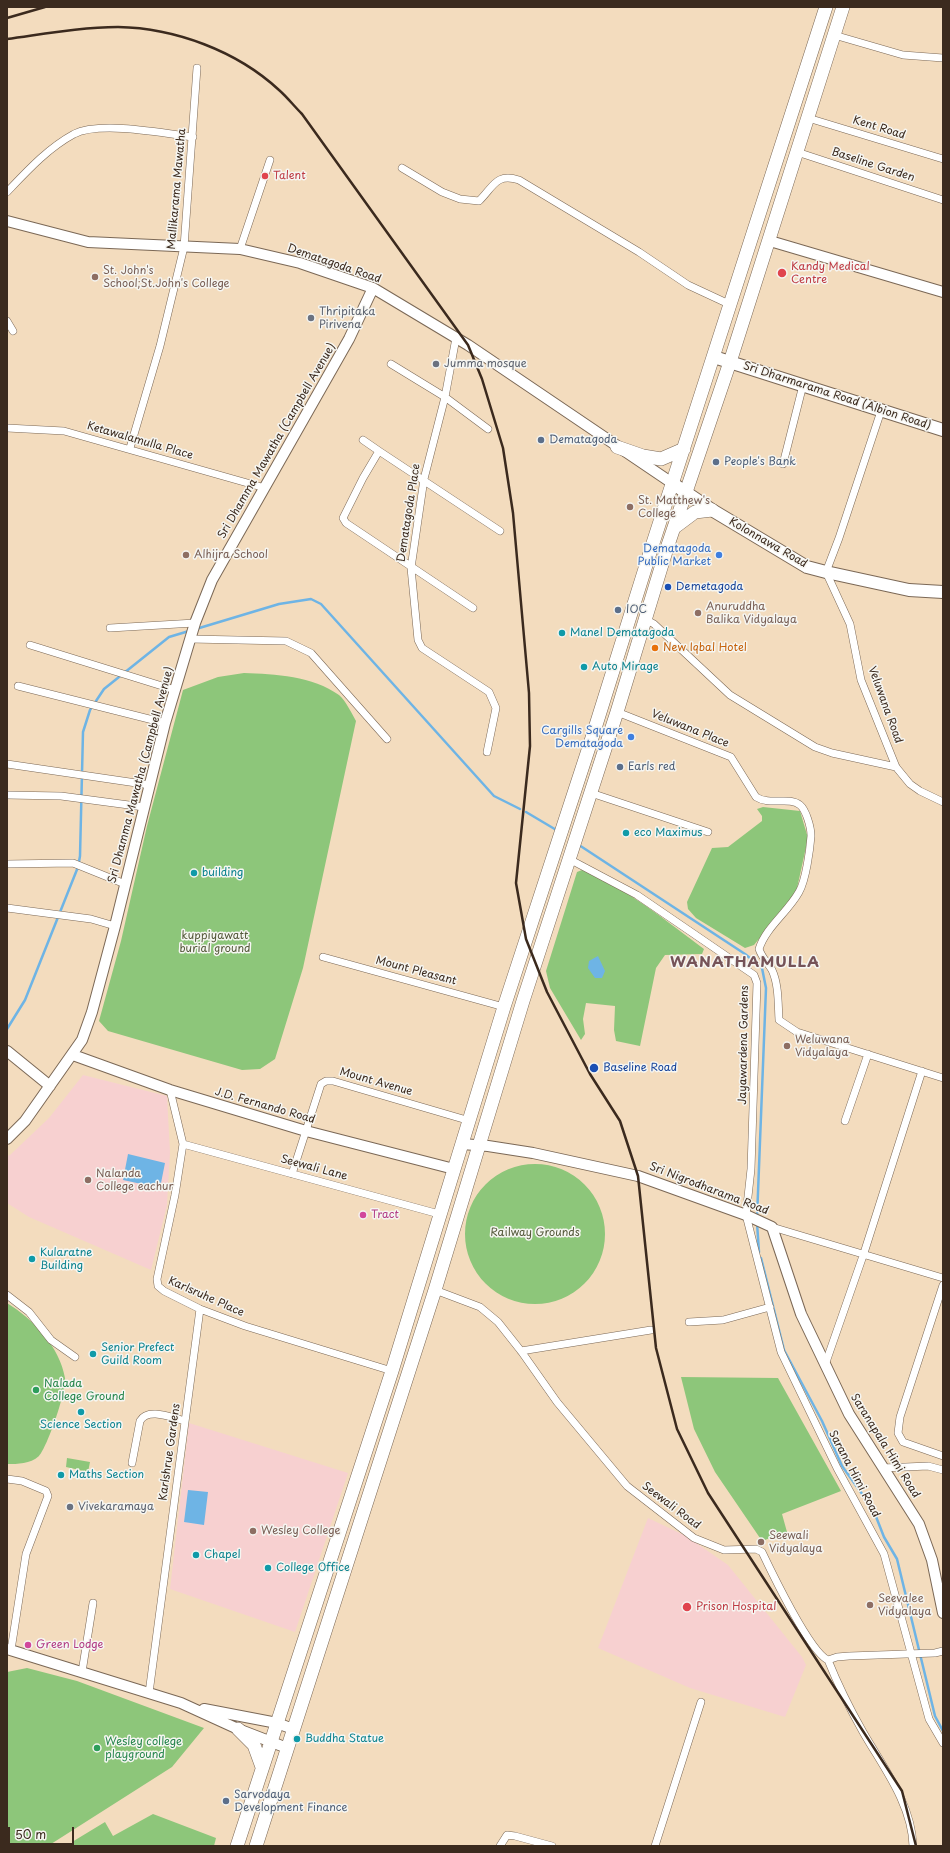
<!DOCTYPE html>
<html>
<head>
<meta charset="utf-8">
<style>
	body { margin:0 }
	#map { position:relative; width:950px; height:1853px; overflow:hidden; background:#f3dcbe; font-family:"Playpen Sans",sans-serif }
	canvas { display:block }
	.frame { position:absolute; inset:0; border:8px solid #3b2a1e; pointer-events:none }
	.scale { position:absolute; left:8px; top:1827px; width:66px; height:18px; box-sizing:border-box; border:2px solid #3b2a1e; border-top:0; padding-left:5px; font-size:12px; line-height:14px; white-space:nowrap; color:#3b2a1e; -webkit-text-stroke:3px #f6f6f2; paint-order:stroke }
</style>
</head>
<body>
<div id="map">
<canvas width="950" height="1853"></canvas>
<div class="frame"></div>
<div class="scale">50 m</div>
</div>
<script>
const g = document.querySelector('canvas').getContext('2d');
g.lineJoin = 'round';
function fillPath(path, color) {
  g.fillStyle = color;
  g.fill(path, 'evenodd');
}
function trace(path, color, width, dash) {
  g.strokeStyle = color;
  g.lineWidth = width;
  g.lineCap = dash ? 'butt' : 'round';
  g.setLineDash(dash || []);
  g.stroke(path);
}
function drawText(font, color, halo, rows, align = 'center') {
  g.font = font + ' "Playpen Sans",sans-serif';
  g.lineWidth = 3;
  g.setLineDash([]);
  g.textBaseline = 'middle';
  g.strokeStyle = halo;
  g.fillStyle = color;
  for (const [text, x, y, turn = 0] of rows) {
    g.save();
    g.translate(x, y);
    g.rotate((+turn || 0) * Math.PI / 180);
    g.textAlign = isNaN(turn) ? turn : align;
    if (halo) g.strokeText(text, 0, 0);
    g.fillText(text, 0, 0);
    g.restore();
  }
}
const built = new Path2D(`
	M 83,1075 L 167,1096 L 170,1152 L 167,1205 L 151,1270 L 29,1217 L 7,1203 L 7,1156 L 10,1155 L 49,1118 Z
	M 189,1423 L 348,1473 L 295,1632 L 170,1589 Z
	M 648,1518 L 686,1536 L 728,1565 L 802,1657 L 806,1665 L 785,1717 L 690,1688 L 598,1648 Z`);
const green = new Path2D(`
	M 244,673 C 275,674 313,676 339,695 C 346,701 352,714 356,721 L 303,968 L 275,1059 L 260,1069 L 242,1070 L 108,1031 L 99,1021 L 121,941 L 147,826 L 183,690 L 218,677 Z
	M 763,807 L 800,811 L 808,838 L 796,893 L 754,945 L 745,948 L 696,918 L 688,909 L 687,902 L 712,848 L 728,847 L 762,821 L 762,816 L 757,809 Z
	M 582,870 C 624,886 669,923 704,949 L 702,954 L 665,955 L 656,968 L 640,1046 L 616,1041 L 614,1030 L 615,1006 L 586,1003 L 583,1019 L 585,1034 L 581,1040 L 550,988 L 546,971 L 577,872 Z
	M465 1234a70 70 0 1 1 140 0a70 70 0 1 1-140 0Z
	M 7,1303 C 33,1319 60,1347 65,1378 C 67,1390 47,1448 39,1456 C 30,1464 18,1464 7,1464 Z
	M 681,1377 L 778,1378 L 841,1491 L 782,1514 L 787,1532 L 762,1541 L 715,1472 L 694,1429 Z
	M 67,1458 L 90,1462 L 88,1472 L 66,1467 Z
	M 27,1668 L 77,1681 L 204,1728 L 172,1767 L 51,1844 L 44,1846 L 7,1846 L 7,1672 Z
	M 153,1814 L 216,1838 L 214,1846 L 74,1846 L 72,1842 L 105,1822 L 113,1836 Z`);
const water = new Path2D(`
	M 598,956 L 605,971 L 602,978 L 595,978 L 588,968 L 589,961 Z
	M 128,1154 L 165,1163 L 160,1188 L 123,1180 Z
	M 188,1490 L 208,1492 L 204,1525 L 184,1522 Z`);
const stream = new Path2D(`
	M 196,629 L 279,604 L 311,599 L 321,604 L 494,796 L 520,809
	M 526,812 L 558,831
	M 579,845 L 745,954 L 762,968 L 766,988 L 757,1218
	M 7,1029 L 25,1000 L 78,867 L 80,856 L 83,732 L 90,710 L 104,689 L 169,637 L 189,631
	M 757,1223 L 759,1252
	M 761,1258 L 784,1350 L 822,1421 L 842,1466 L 873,1509 L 884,1537 L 897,1559 L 935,1716 L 943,1731`);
const street = new Path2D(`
	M 834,35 L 903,55 L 943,58
	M 808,118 L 943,159
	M 797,152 L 943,200
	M 402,168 L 442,192 L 460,199 L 479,201 C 494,186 496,173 519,180 L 639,252 L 688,285 L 731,305
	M 7,192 C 27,171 48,148 74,134 C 100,121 163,133 193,137
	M 240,249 L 270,160
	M 7,321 L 13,331
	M 456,338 L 445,397 L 424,479 L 411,568 L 418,640 L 422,648 L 489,692 L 496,708 L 487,752
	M 391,364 L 445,397 L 488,429
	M 881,411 L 839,538 L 826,572 L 850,624 L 861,680 L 896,767 L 910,784 L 920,791 L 943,802
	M 7,428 L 64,431 L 265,488
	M 363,440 L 379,451
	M 130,448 L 160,346 L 184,247 L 197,68
	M 783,464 L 803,385
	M 473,608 L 346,523 L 343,518 L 363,478 L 379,451 L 500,531
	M 645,619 L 654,624 L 730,695 L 815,747 L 832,753 L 896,767
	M 110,628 L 195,623
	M 190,639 L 286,641 L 311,653 L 387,739
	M 30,645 L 175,690
	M 18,686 L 165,723
	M 617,712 L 731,757 L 756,797 C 770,806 789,796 800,805 C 806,810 811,827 811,836 C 810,849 806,880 799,892 C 788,912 766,927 759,949 C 762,958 768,963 772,970 C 779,985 778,1005 779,1020 L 797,1032 L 943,1078
	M 7,764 L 150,785
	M 591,793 L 708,832
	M 7,795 L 61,796 L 144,807
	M 569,859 L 637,895 L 754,975 L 757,983 L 751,1169 L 746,1215 L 781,1352 L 837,1468 L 884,1554 L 929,1719 L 943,1743
	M 7,864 L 73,863 L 125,884
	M 7,908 L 91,919 L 115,926
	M 323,957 L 504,1007
	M 170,1090 L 183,1144 L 175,1195 L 157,1279 L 158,1286 L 164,1291 L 200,1309 L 245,1326 L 392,1371
	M 845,1121 L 868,1054
	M 183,1144 L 439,1214
	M 292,1174 L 321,1084 L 326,1081 L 333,1081 L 470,1121
	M 772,1227 L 943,1278
	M 943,1285 L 900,1417 L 898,1433 L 903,1442 L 943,1456
	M 435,1290 L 480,1307 L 498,1322 L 521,1351 L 557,1402 L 627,1486 L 694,1538 L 724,1550 L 756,1549 L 762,1552 C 772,1573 810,1652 828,1660 L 837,1657 L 849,1656 L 935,1653 L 943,1651
	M 7,1295 L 29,1312 L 51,1340 L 75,1357
	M 689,1322 L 723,1320 L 770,1307
	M 521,1351 L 651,1330
	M 825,1365 L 864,1253 L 922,1071
	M 132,1463 L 140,1421 C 148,1407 172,1418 185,1421
	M 883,1468 L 928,1466 L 943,1470
	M 7,1479 L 22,1481 L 46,1491 L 48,1496 L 26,1554 L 11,1650
	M 828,1660 C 838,1685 850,1709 863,1732 C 883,1767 912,1804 913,1846
	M 82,1672 L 93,1603
	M 149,1693 L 200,1309
	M 500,1846 L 507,1835 L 515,1836 L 552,1846
	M 655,1846 L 701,1702`);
const secondary = new Path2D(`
	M 7,221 L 88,242 L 240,249 L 300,263 L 373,288 L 468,345 L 672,483
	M 770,241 L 943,292
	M 7,1051 L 50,1086
	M 73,1055 L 170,1090 L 306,1131 L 454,1169
	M 7,1139 L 25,1121 L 82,1040 L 92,1012 L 115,926 L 165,723 L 195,623 L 212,580 L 349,339 L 373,288
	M 462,1144 L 488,1146 L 533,1153 L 638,1176 L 746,1215 L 772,1227 L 801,1314 L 849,1414 L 919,1524 L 932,1560 L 943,1613
	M 7,1649 L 181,1703 L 238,1729 L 287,1748
	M 204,1709 L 277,1723 L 293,1729`);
const primary = new Path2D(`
	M 714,357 L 943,430
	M 672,483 L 712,510 L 807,567 L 826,572 L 909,590 L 943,592`);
const highway = new Path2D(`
	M 617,447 L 643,456 L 661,459 L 684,449
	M 675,527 L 695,512 L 712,510
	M 238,1729 L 254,1745 L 262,1767
	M 237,1846 L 392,1371 L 504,1007 L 591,741 L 653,543 L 826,7
	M 256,1846 L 435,1290 L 523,1001 L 617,712 L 667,548 L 730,362 L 843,7`);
const rail = new Path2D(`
	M 7,18 L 45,7
	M 7,39 C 44,34 81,27 118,27 C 175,28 237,51 279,90 C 287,97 294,106 302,114 L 468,345 L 482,379 L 503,448 L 513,513 L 529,693 L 530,746 L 516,883 L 526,939 L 547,992 L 590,1074 L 620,1121 L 638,1176 L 656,1348 L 677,1429 L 708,1493 L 902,1791 L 916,1846`);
const markers = [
	[265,176,4,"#e0444e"],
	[782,273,5,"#e0444e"],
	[95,277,4,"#8d6e63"],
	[311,318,4,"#6b7280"],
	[436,364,4,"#6b7280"],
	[541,440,4,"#5c6f8a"],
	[716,462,4,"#5c6f8a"],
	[630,507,4,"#8d6e63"],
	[186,555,4,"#8d6e63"],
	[719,555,4,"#3f7fe0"],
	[668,587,4,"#1a4fb4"],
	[618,610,4,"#5c6f8a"],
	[698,613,4,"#8d6e63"],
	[562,633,4,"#0f9aa8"],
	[655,648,4,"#e8710a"],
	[584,667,4,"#0f9aa8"],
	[631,737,4,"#3f7fe0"],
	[620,767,4,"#5c6f8a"],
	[626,833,4,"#0f9aa8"],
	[194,873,4,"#0f9aa8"],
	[787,1046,4,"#8d6e63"],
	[594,1068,5,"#1a4fb4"],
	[88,1180,4,"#8d6e63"],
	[363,1215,4,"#d1479c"],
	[32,1259,4,"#0f9aa8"],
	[93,1354,4,"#0f9aa8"],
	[36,1390,4,"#2e9e5b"],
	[81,1412,4,"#0f9aa8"],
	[61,1475,4,"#0f9aa8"],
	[70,1507,4,"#6b7280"],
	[253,1531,4,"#8d6e63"],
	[761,1542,4,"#8d6e63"],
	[196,1555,4,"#0f9aa8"],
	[268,1568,4,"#0f9aa8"],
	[870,1605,4,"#8d6e63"],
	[687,1607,5,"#e0444e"],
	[28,1645,4,"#d1479c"],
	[297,1739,4,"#0f9aa8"],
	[97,1748,4,"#2e9e5b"],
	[226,1801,4,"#5c6f8a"]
];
const streetNames = [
	["Kent Road",879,128,17],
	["Baseline Garden",873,165,18],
	["Mallikarama Mawatha",177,189,-85],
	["Dematagoda Road",334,264,19],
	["Sri Dharmarama Road (Albion Road)",837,396,18],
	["Ketawalamulla Place",140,441,16],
	["Sri Dhamma Mawatha (Campbell Avenue)",277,441,-60],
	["Dematagoda Place",409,513,-81],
	["Kolonnawa Road",768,543,30],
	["Veluwana Road",885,705,70],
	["Veluwana Place",690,729,22],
	["Sri Dhamma Mawatha (Campbell Avenue)",141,775,-75],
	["Mount Pleasant",416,971,15],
	["Jayawardena Gardens",744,1045,-89],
	["Mount Avenue",376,1082,16],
	["J.D. Fernando Road",265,1106,16],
	["Seewali Lane",314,1168,15],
	["Sri Nigrodharama Road",709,1189,21],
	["Karlsruhe Place",206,1297,24],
	["Saranapala Himi Road",885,1446,58],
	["Karlshrue Gardens",170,1452,-82],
	["Sarana Himi Road",854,1474,62],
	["Seewali Road",671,1506,37]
];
const healthNames = [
	["Talent",273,176],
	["Kandy Medical",791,267],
	["Centre",791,280],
	["Prison Hospital",696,1607]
];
const educationNames = [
	["St. John's",103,271],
	["School;St.John's College",103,284],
	["St. Matthew's",638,501],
	["College",638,514],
	["Alhijra School",194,555],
	["Anuruddha",706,607],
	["Balika Vidyalaya",706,620],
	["Weluwana",795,1040],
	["Vidyalaya",795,1053],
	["Nalanda",96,1174],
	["College eachur",96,1187],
	["Wesley College",261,1531],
	["Seewali",769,1536],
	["Vidyalaya",769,1549],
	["Seevalee",878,1599],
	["Vidyalaya",878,1612]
];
const worshipNames = [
	["Thripitaka",319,312],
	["Pirivena",319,325],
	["Jumma mosque",444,364],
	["Vivekaramaya",78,1507]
];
const serviceNames = [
	["Dematagoda",549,440],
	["People's Bank",724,462],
	["IOC",626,610],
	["Earls red",628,767],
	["Sarvodaya",234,1795],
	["Development Finance",234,1808]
];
const shopNames = [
	["Dematagoda",711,549],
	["Public Market",711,562],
	["Cargills Square",623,731],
	["Dematagoda",623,744]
];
const transitNames = [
	["Demetagoda",676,587],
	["Baseline Road",603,1068]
];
const cultureNames = [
	["Manel Dematagoda",570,633],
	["Auto Mirage",592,667],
	["eco Maximus",634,833],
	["building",202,873],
	["Kularatne",40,1253],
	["Building",40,1266],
	["Senior Prefect",101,1348],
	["Guild Room",101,1361],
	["Science Section",81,1425,"center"],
	["Maths Section",69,1475],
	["Chapel",204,1555],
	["College Office",276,1568],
	["Buddha Statue",305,1739]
];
const foodNames = [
	["New Iqbal Hotel",663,648]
];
const parkNames = [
	["kuppiyawatt",215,936],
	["burial ground",215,949],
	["Railway Grounds",535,1233]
];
const hotelNames = [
	["Tract",371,1215],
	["Green Lodge",36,1645]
];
const leisureNames = [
	["Nalada",44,1384],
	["College Ground",44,1397],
	["Wesley college",105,1742],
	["playground",105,1755]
];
const districtNames = [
	["WANATHAMULLA",745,963]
];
fillPath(built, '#f7d0d0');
fillPath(green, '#8dc67a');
fillPath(water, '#6eb4e5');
trace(stream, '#6eb4e5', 2.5);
trace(street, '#7b6856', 8);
trace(secondary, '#7b6856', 12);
trace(primary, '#7b6856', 14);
trace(highway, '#7b6856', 14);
trace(street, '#fff', 7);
trace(secondary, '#fff', 10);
trace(primary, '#fff', 12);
trace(highway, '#fff', 13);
trace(rail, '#3b2a1e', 2.5);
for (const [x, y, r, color] of markers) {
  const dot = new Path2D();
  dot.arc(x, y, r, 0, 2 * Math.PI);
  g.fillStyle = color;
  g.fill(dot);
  trace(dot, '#f6f6f2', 1.5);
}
drawText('11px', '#3b2a1e', '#f6f6f2', streetNames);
drawText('11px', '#be3a42', '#f6f6f2', healthNames, 'left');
drawText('11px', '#785e54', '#f6f6f2', educationNames, 'left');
drawText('11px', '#5b616d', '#f6f6f2', worshipNames, 'left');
drawText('11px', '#4e5e75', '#f6f6f2', serviceNames, 'left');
drawText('11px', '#366cbe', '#f6f6f2', shopNames, 'right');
drawText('11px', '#164399', '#f6f6f2', transitNames, 'left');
drawText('11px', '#0d838f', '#f6f6f2', cultureNames, 'left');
drawText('11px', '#c56008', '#f6f6f2', foodNames, 'left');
drawText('11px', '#54593a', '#f6f6f2', parkNames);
drawText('11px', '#b23c85', '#f6f6f2', hotelNames, 'left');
drawText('11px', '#27864d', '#f6f6f2', leisureNames, 'left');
g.letterSpacing = '1px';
drawText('bold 15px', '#755358', '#f6f6f2', districtNames);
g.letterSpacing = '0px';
</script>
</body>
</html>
